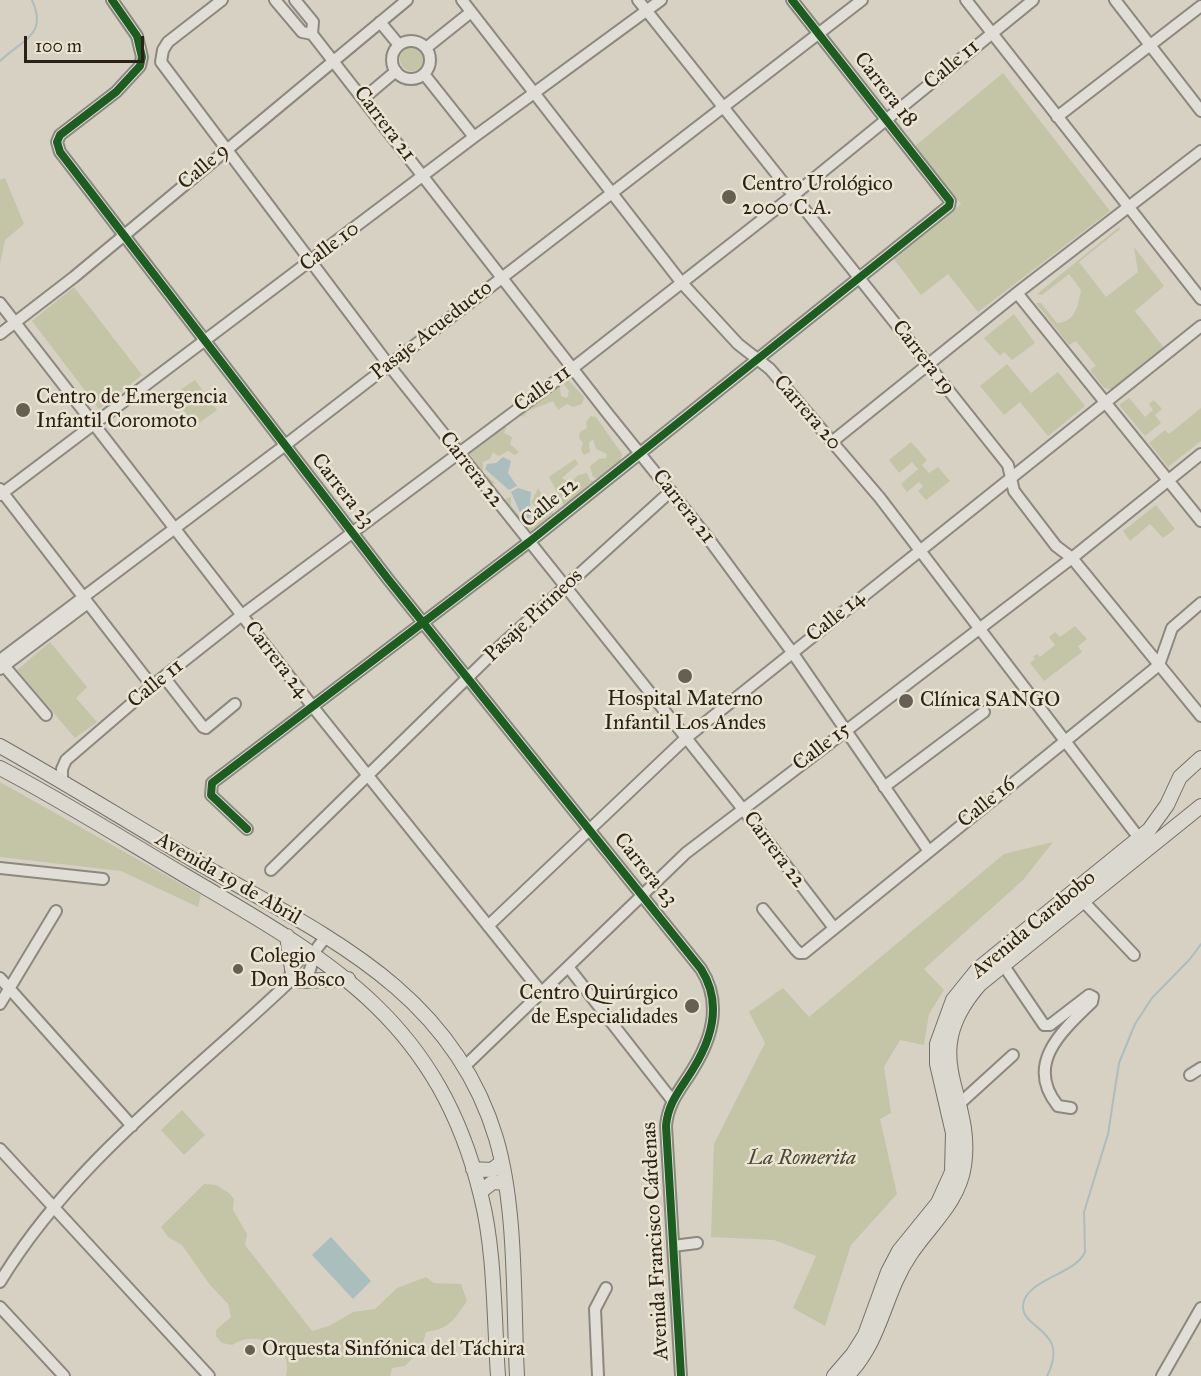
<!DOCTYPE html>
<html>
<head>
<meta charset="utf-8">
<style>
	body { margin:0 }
	#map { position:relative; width:1201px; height:1376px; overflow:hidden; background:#d6d1c3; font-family:"IM FELL Great Primer",serif }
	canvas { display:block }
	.scale { position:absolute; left:24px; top:36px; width:120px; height:27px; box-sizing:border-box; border:3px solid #2c2116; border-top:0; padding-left:8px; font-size:18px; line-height:21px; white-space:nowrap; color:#2c2116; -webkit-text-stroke:4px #eae4d3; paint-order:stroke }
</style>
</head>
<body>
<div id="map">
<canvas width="1201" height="1376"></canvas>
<div class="scale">100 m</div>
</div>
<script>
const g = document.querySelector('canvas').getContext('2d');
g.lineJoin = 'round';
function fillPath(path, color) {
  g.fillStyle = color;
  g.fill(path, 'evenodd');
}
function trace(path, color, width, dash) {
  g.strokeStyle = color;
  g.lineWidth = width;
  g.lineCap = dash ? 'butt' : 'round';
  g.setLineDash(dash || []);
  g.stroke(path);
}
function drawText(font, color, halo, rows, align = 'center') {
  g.font = font + ' "IM FELL Great Primer",serif';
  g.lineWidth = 5;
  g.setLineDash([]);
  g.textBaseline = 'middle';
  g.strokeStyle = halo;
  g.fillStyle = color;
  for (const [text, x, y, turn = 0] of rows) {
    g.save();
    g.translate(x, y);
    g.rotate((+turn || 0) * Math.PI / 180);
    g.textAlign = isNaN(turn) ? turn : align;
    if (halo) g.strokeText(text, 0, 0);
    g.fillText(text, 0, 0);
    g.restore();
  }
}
const green = new Path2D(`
	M400 59a12 12 0 1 1 24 0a12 12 0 1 1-24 0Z
	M 1003,73 L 1110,211 L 978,312 L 948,274 L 921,295 L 894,259 L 961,204 L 915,146 Z
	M 5,178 L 24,224 L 5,240 L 0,264 L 0,180 Z
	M 1119,227 L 1120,229 L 1079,262 L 1106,297 L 1138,272 L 1134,247 L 1164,286 L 1135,311 L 1165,349 L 1114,390 L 1104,388 L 1090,370 L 1096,366 L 1076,341 L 1069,345 L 1036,303 L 1041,303 L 1057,323 C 1076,322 1078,305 1081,290 L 1069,274 L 1042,295 L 1037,294 Z
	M 74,287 L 142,375 L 99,409 L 32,321 Z
	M 1014,314 L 1035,343 L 1012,360 L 1004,352 L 1000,356 L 984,338 Z
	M 1007,364 L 1031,393 L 1058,372 L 1085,406 L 1048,436 L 1020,402 L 1004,415 L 980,386 Z
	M 195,380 L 217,410 L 195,426 L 173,395 Z
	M 568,380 L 584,397 L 582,404 L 573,407 L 567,404 L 558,410 L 553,401 L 528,411 L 523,417 L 518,413 L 559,382 L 561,396 L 567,398 L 569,391 L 564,384 Z
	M 1129,398 L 1145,417 L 1153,410 L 1149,404 L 1154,400 L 1162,409 L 1155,415 L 1161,423 L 1145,436 L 1119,405 Z
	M 1201,408 L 1201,441 L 1168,467 L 1149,443 L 1165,430 L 1169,434 Z
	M 591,416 L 596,417 L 622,454 L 620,463 L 599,479 L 593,477 L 590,466 L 599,459 L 606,458 L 607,454 L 596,449 L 593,439 L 589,443 L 590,452 L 584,455 L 581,450 L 583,443 L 579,438 L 580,432 L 587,428 L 586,422 Z
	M 503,424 L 506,427 L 504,433 L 512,437 L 510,444 L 519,452 L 515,455 L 508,451 L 499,456 L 493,452 L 490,459 L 483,462 L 483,472 L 495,483 L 491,486 L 466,453 Z
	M 911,442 L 927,460 L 922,465 L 929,473 L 938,467 L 950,481 L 926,500 L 918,491 L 923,486 L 919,482 L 907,492 L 901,484 L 918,469 L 912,462 L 899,473 L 889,460 Z
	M 575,459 L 578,464 L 562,478 L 570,483 L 578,475 L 587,473 L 590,480 L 597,482 L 565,507 L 549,477 Z
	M 538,488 L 553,512 L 554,518 L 533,534 L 503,500 L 511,497 L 511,506 L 525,522 L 536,520 L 541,512 L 531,503 Z
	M 1156,505 L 1175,529 L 1163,538 L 1150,524 L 1130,541 L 1123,531 Z
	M 1075,626 L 1087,639 L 1078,646 L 1082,652 L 1044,681 L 1030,663 L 1035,659 L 1033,657 L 1037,654 L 1040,657 L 1055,645 L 1049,637 L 1055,632 L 1060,637 Z
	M 50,642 L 87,687 L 76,698 L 97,722 L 75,738 L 17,670 Z
	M 0,782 L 201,895 L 198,907 L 121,871 L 0,857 Z
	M 1053,842 L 1023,880 L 924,969 L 944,990 L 929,1014 L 924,1045 L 900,1040 L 884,1067 L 891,1113 L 880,1119 L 897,1194 L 851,1245 L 825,1326 L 793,1308 L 816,1256 L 774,1240 L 711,1237 L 714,1144 L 765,1043 L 749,1012 L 783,988 L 809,1017 L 1004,854 Z
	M 182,1110 L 205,1135 L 184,1155 L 161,1130 Z
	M 204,1184 L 216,1185 L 229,1193 L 234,1199 L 233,1210 L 247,1234 L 245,1245 L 312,1331 L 329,1326 L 353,1312 L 375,1309 L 397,1288 L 426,1277 L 434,1283 L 461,1284 L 467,1301 C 454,1320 449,1329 426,1332 L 421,1350 L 405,1366 L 392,1368 L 390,1376 L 286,1376 C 295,1346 255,1329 232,1345 L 222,1343 L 216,1336 L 216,1330 L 231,1317 L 228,1304 L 210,1285 L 182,1245 L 168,1237 L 161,1227 Z`);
const water = new Path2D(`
	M 503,457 L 511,461 L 508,473 L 517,486 L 509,490 L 485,469 L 487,464 L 496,463 Z
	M 518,488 L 531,492 L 530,504 L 533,515 L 528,519 L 522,517 L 511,492 Z
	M 331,1237 L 371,1281 L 353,1299 L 312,1255 Z`);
const stream = new Path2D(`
	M 0,61 C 23,39 48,35 32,0
	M 1047,1376 C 1071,1329 1021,1330 1023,1305 C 1026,1279 1075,1275 1085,1252 L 1084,1212 L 1108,1134 L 1119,1063 L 1135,1024 L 1152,998 L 1190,959 L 1201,944`);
const minor = new Path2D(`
	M 112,0 L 137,36 L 142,57 L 140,66 L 116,92 L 60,135 L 57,142 L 60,152 L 388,579 L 701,969 C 722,1002 713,1037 693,1069 C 681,1089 668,1102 666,1126 L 681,1376
	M 222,0 L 168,42 L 163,50 L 161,62 L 388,364 L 742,808 L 834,928
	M 275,0 L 302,32 L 312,34
	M 295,0 L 313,22 L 312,34 L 608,414 L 708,538 L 792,652 L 928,850
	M 462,0 L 681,282 L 738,344 L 770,369 L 880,498 L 1139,838
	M 638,0 L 1008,465 L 1014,491 L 1056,546 L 1072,558 L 1201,716
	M 966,0 L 1201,299
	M 1115,0 L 1201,111
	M 380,22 L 399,45
	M392 60a19 19 0 1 1 38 0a19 19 0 1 1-38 0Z
	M 426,48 L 471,12
	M 424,74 L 474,137
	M 364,98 L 396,71
	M 1057,117 L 1201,6
	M 1017,293 L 1201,521
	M 0,303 L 313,707 L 542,993
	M 0,334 L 74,277 L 407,0
	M 833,441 L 1017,293 L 1201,151
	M 0,489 L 152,686
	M 0,495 L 474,137 L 661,0
	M 0,660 L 284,446 L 862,0
	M 0,661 L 46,715
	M 0,669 L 88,603
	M 164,677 L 203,727 L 206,728 L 235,704
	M 62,781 L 62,769 L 66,760 L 152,686 L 242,615 L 573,368 L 795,194 L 1033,0
	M 884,787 L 984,712
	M 247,829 L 211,795 L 212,783 L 529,542 L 949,206 L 950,201 L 792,0
	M 0,868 L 103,879
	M 271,870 L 499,647 L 671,491
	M 1083,901 L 1134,955
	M 763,909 L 795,949 L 799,953 L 804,953 L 1159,665 L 1172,628 L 1201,603
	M 488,926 L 686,738 L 1201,326
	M 1004,966 L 1044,1025 L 1050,1025 L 1089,995 L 1093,997 L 1092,1002 C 1062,1031 1024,1064 1058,1106 L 1071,1108
	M 569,968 L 672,1100
	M 0,978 L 132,1126
	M 297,981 C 313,974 310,967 314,954 C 316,948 322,942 326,937
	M 0,1004 L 56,911
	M 465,1066 L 686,853 L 1072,558 L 1201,454
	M 1190,1075 L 1201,1068
	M 958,1105 L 1013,1055
	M 0,1149 L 209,1376
	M 673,1246 L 697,1243
	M 0,1282 C 72,1163 188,1078 288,983 L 292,969 L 303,955 L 314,953
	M 0,1307 L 64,1376
	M 598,1376 L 595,1309 L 606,1288
	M 1162,1376 L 1201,1308`);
const major = new Path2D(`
	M 0,746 C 66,783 130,823 195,861 C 319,933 451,988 496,1138 C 517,1209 513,1301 517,1376
	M 0,768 C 63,801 123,839 184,875 C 329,960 438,1019 481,1196 C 495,1250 494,1319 498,1376
	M 287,936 L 292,969
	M 300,981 L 348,979
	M 473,1169 L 492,1170 L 502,1162
	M 480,1192 L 493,1182 L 505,1183
	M 834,1376 L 853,1354 L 865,1335 L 888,1272 L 899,1251 L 938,1203 L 952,1172 L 953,1133 L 937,1064 L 937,1044 L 953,1000 L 978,969 L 1149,830 L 1167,805 L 1180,777 L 1201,758
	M 847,1376 C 883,1338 883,1295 910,1255 C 929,1226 959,1202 964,1166 C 975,1093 915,1058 980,984 L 1201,806`);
const cycleway = new Path2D(`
	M 112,0 L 137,36 L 142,57 L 140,66 L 116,92 L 60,135 L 57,142 L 60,152 L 388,579 L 701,969 C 722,1002 713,1037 693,1069 C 681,1089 668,1102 666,1126 L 681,1376
	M 247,829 L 211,795 L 212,783 L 529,542 L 949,206 L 950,201 L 792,0`);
const markers = [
	[729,197,8,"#685f53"],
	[23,410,8,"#685f53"],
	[685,676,8,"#685f53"],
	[906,701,8,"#685f53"],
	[238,969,6,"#685f53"],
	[692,1006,8,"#685f53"],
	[250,1350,6,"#685f53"]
];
const streetNames = [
	["Calle 11",952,65,-40],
	["Carrera 18",885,90,52],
	["Carrera 21",384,124,53],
	["Calle 9",204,167,-40],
	["Calle 10",330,247,-37],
	["Pasaje Acueducto",432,331,-38],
	["Carrera 19",923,358,52],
	["Calle 11",543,389,-36],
	["Carrera 20",807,413,49],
	["Carrera 22",471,470,52],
	["Carrera 23",342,491,52],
	["Calle 12",550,503,-39],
	["Carrera 21",683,507,52],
	["Pasaje Pirineos",534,616,-43],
	["Calle 14",836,617,-39],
	["Carrera 24",276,660,52],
	["Calle 11",156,684,-39],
	["Calle 15",822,747,-37],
	["Calle 16",987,803,-39],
	["Carrera 22",774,850,53],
	["Carrera 23",645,870,51],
	["Avenida 19 de Abril",228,879,30],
	["Avenida Carabobo",1034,925,-40],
	["Avenida Francisco Cárdenas",656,1241,-93]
];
const poiNames = [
	["Centro Urológico",742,185],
	["2000 C.A.",742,209],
	["Centro de Emergencia",36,398],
	["Infantil Coromoto",36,422],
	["Hospital Materno",685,700,"center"],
	["Infantil Los Andes",685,724,"center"],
	["Clínica SANGO",920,701],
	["Colegio",250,957],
	["Don Bosco",250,981],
	["Centro Quirúrgico",678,994,"right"],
	["de Especialidades",678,1018,"right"],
	["Orquesta Sinfónica del Táchira",262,1350]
];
const parkNames = [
	["La Romerita",802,1159]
];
fillPath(green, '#c3c5a6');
fillPath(water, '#aabebd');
trace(stream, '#aabebd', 2);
trace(minor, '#8c887f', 14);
trace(major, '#757068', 16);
trace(minor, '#e1ded7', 10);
trace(major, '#dbd8d0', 14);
trace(cycleway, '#1b5e20', 8);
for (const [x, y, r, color] of markers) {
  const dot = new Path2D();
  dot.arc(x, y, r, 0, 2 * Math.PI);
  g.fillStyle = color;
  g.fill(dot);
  trace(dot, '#eae4d3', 2);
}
drawText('21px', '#2c2116', '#eae4d3', streetNames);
drawText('21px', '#2c2116', '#eae4d3', poiNames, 'left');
drawText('italic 21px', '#4e4834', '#eae4d3', parkNames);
</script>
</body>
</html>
